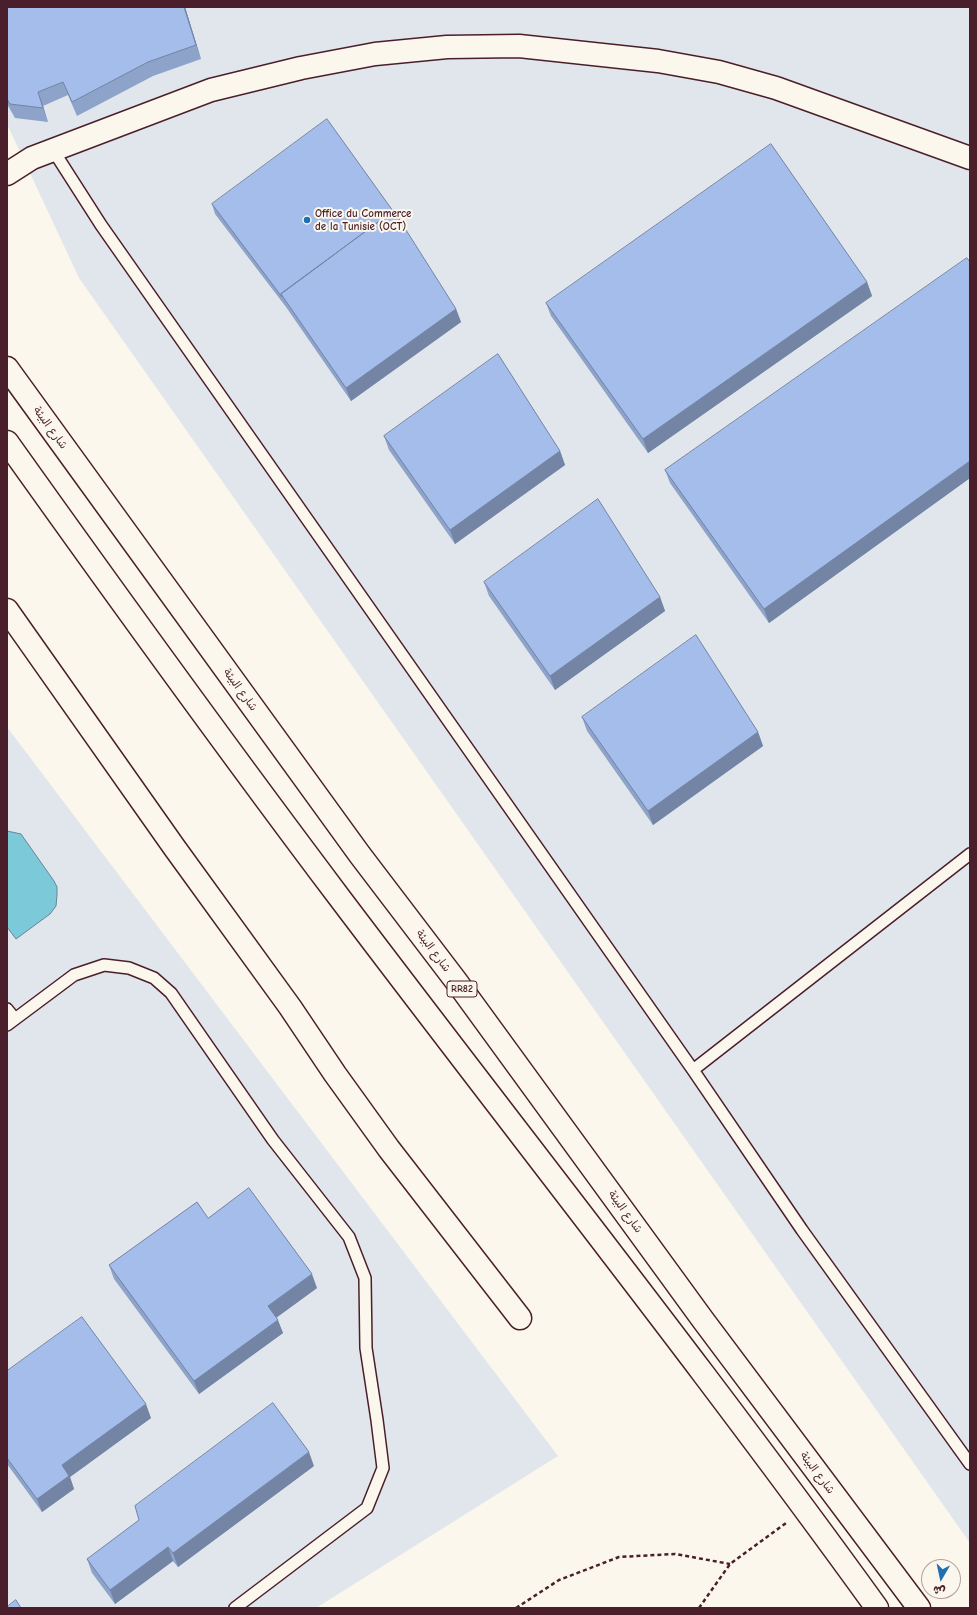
<!DOCTYPE html>
<html>
<head>
<meta charset="utf-8">
<style>
	body { margin:0 }
	#map { position:relative; width:977px; height:1615px; overflow:hidden; background:#fbf7ec; font-family:"Comic Neue","Playpen Sans Arabic",sans-serif }
	canvas { display:block }
	.frame { position:absolute; inset:0; border:8px solid #4a1f2b; pointer-events:none }
	.north { position:absolute; left:921px; top:1559px; width:40px; height:40px; box-sizing:border-box; background:#fbf7ec; border:1px solid #b4a19f; border-radius:50%; rotate:189deg; font-size:11px; font-weight:700; line-height:16px; text-align:center; color:#4a1f2b }
	.north::after { content:''; display:block; margin:auto; width:14px; height:18px; background:#1f6fb2; clip-path:polygon(50% 0,100% 100%,50% 72%,0 100%) }
</style>
</head>
<body>
<div id="map">
<canvas width="977" height="1615"></canvas>
<div class="frame"></div>
<div class="north">ش</div>
</div>
<script>
const g = document.querySelector('canvas').getContext('2d');
g.lineJoin = 'round';
function fillPath(path, color) {
  g.fillStyle = color;
  g.fill(path, 'evenodd');
}
function trace(path, color, width, dash) {
  g.strokeStyle = color;
  g.lineWidth = width;
  g.lineCap = dash ? 'butt' : 'round';
  g.setLineDash(dash || []);
  g.stroke(path);
}
function drawText(font, color, halo, rows, align = 'center') {
  g.font = font + ' "Comic Neue","Playpen Sans Arabic",sans-serif';
  g.lineWidth = 4;
  g.setLineDash([]);
  g.textBaseline = 'middle';
  g.strokeStyle = halo;
  g.fillStyle = color;
  for (const [text, x, y, turn = 0] of rows) {
    g.save();
    g.translate(x, y);
    g.rotate((+turn || 0) * Math.PI / 180);
    g.textAlign = isNaN(turn) ? turn : align;
    if (halo) g.strokeText(text, 0, 0);
    g.fillText(text, 0, 0);
    g.restore();
  }
}
const built = new Path2D(`
	M 7,7 L 970,7 L 970,1543 L 79,278 L 7,124 Z
	M 7,727 L 558,1456 L 316,1608 L 7,1608 Z`);
const water = new Path2D(`
	M 7,831 L 21,834 L 54,881 L 57,887 L 57,895 L 56,906 L 50,914 L 16,939 L 7,927 Z`);
const path = new Path2D(`
	M 516,1608 L 559,1580 L 619,1557 L 675,1554 L 730,1564
	M 699,1608 L 730,1564 L 786,1523`);
const lane = new Path2D(`
	M 53,150 L 101,225 L 693,1070 L 802,1230 L 970,1464
	M 7,1009 L 15,1019
	M 7,1025 L 74,975 L 104,965 L 129,968 L 154,978 L 171,993 L 273,1140 L 349,1237 L 365,1278 L 366,1348 L 377,1420 L 383,1468 L 367,1508 L 235,1608
	M 693,1070 L 970,854`);
const street = new Path2D(`
	M 7,174 L 32,158 L 211,90 L 301,68 L 375,54 L 447,47 L 519,46 L 658,61 L 719,72 L 776,88 L 970,158
	M 7,610 L 174,847 L 290,1007 L 335,1074 L 389,1149 L 520,1318`);
const highway = new Path2D(`
	M 7,368 L 360,855 L 456,981 L 703,1320 L 919,1608
	M 7,442 C 116,595 226,747 339,897 C 518,1134 703,1367 877,1608`);
const wall = new Path2D(`
	M 7,7 L 185,7 L 201,59 L 153,76 L 77,116 L 68,95 L 43,106 L 48,122 L 15,118 L 7,104 Z
	M 212,204 L 456,309 L 461,322 L 351,401 L 286,307 L 215,214 Z
	M 970,262 L 970,478 L 769,623 L 670,483 L 665,470 Z
	M 867,282 L 872,296 L 648,453 L 551,316 L 546,303 Z
	M 384,436 L 560,451 L 565,465 L 455,544 L 389,450 Z
	M 484,582 L 660,597 L 665,611 L 555,690 L 489,596 Z
	M 582,717 L 758,732 L 763,746 L 653,825 L 587,731 Z
	M 208,1218 L 317,1288 L 276,1318 L 283,1333 L 199,1394 L 114,1279 L 109,1265 Z
	M 7,1371 L 151,1418 L 70,1477 L 74,1489 L 42,1512 L 7,1464 Z
	M 314,1466 L 178,1567 L 173,1561 L 115,1604 L 92,1573 L 87,1559 Z`);
const shadedWall = new Path2D(`
	M 184,7 L 185,7 L 201,59 L 196,45 Z
	M 38,92 L 43,106 L 48,122 L 43,108 Z
	M 867,282 L 872,296 L 648,453 L 643,439 Z
	M 456,309 L 461,322 L 351,401 L 346,388 Z
	M 560,451 L 565,465 L 455,544 L 450,530 Z
	M 970,461 L 970,478 L 769,623 L 764,609 Z
	M 660,597 L 665,611 L 555,690 L 550,676 Z
	M 758,732 L 763,746 L 653,825 L 648,811 Z
	M 312,1274 L 317,1288 L 273,1320 L 268,1306 Z
	M 278,1320 L 283,1333 L 199,1394 L 194,1381 Z
	M 146,1404 L 151,1418 L 70,1477 L 74,1489 L 42,1512 L 37,1499 L 62,1465 Z
	M 309,1452 L 314,1466 L 178,1567 L 173,1553 Z
	M 168,1547 L 173,1561 L 115,1604 L 110,1590 Z`);
const building = new Path2D(`
	M 7,7 L 184,7 L 196,45 L 148,62 L 72,102 L 63,82 L 38,92 L 43,108 L 10,104 L 7,99 Z
	M 327,119 L 393,211 L 281,294 L 282,297 L 212,204 Z
	M 771,144 L 867,282 L 643,439 L 546,303 Z
	M 394,211 L 456,309 L 346,388 L 281,294 Z
	M 967,258 L 970,262 L 970,461 L 764,609 L 665,470 Z
	M 498,354 L 560,451 L 450,530 L 384,436 Z
	M 598,499 L 660,597 L 550,676 L 484,582 Z
	M 696,635 L 758,732 L 648,811 L 582,717 Z
	M 249,1188 L 312,1274 L 268,1306 L 278,1320 L 194,1381 L 109,1265 L 197,1202 L 208,1218 Z
	M 82,1317 L 146,1404 L 62,1465 L 69,1476 L 37,1499 L 7,1458 L 7,1371 Z
	M 273,1403 L 309,1452 L 173,1553 L 168,1547 L 110,1590 L 87,1559 L 139,1520 L 135,1506 Z
	M 16,1600 L 21,1608 L 7,1608 L 7,1607 Z`);
const markers = [
	[307,220,4,"#1f6fb2"]
];
const shields = [
	[462,989,30]
];
const shieldNames = [
	["RR82",462,989]
];
const poiNames = [
	["Office du Commerce",315,214],
	["de la Tunisie (OCT)",315,227]
];
const streetNames = [
	["شارع البيئة",50,428,54],
	["شارع البيئة",240,690,54],
	["شارع البيئة",433,951,53],
	["شارع البيئة",625,1212,54],
	["شارع البيئة",817,1473,53]
];
fillPath(built, '#e1e6ec');
fillPath(water, '#7cc9da');
trace(water, '#688594', 1);
trace(lane, '#4a1f2b', 14);
trace(street, '#4a1f2b', 25);
trace(highway, '#4a1f2b', 25);
trace(path, '#4a1f2b', 2.5, [4, 3]);
trace(lane, '#fbf7ec', 11);
trace(street, '#fbf7ec', 22);
trace(highway, '#fbf7ec', 22);
fillPath(wall, '#8da3ca');
fillPath(shadedWall, '#7384a4');
fillPath(building, '#a4bdeb');
trace(building, '#7384a4', 1);
for (const [x, y, r, color] of markers) {
  const dot = new Path2D();
  dot.arc(x, y, r, 0, 2 * Math.PI);
  g.fillStyle = color;
  g.fill(dot);
  trace(dot, '#fbf7ec', 1.5);
}
for (const [x, y, w] of shields) {
  const box = new Path2D();
  box.roundRect(x - w / 2, y - 8, w, 16, 3);
  g.fillStyle = '#fbf7ec';
  g.fill(box);
  trace(box, '#4a1f2b', 1);
}
drawText('bold 10px', '#4a1f2b', null, shieldNames);
drawText('bold 11px', '#4a1f2b', '#fbf7ec', poiNames, 'left');
drawText('11px', '#4a1f2b', '#fbf7ec', streetNames);
</script>
</body>
</html>
